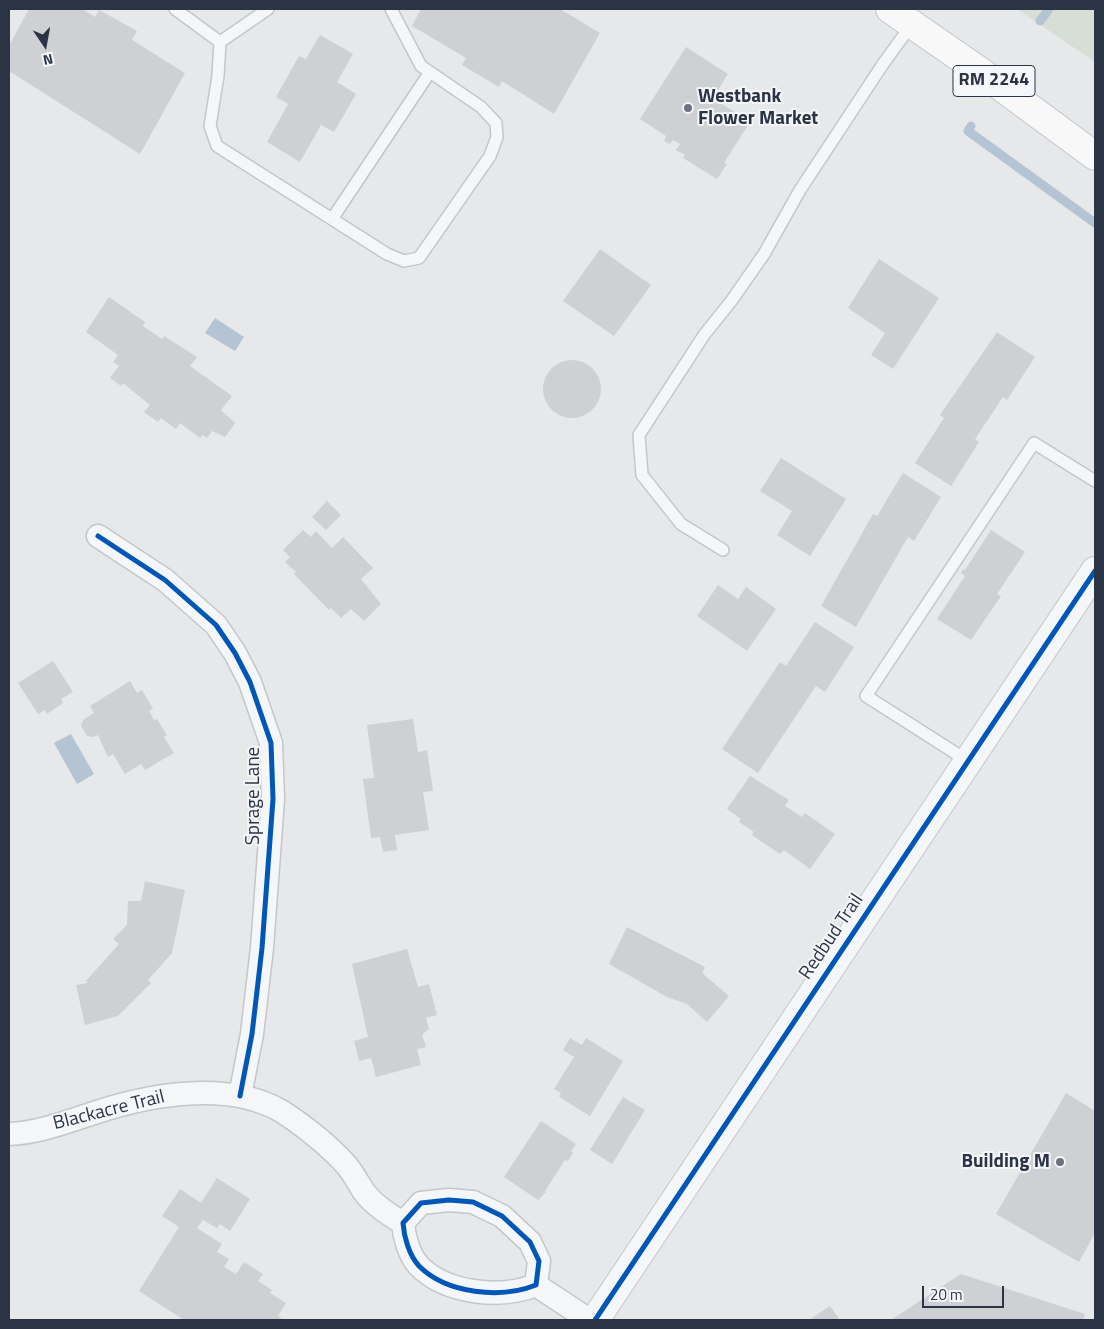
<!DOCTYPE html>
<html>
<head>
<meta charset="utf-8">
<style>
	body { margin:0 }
	#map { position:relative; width:1104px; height:1329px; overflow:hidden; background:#e6e8ea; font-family:"Titillium Web",sans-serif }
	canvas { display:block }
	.frame { position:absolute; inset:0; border:10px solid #2b3445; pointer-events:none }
	.north { position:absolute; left:20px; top:20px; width:50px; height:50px; -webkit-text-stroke:4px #f4f6f9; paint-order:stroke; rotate:168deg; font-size:14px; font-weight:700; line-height:20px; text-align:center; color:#2b3445 }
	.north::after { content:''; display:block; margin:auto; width:18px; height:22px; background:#2b3445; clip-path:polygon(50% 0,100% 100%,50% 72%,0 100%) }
	.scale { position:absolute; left:922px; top:1286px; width:82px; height:22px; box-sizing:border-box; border:2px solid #2b3445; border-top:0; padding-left:6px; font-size:15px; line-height:18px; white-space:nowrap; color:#2b3445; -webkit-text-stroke:4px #f4f6f9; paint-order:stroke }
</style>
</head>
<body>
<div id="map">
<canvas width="1104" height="1329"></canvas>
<div class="frame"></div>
<div class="north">N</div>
<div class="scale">20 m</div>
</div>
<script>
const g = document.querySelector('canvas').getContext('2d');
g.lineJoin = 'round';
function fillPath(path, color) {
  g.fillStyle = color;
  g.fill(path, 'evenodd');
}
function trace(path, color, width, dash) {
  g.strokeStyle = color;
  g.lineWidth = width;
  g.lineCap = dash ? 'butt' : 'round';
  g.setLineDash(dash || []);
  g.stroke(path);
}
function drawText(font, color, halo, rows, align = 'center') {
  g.font = font + ' "Titillium Web",sans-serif';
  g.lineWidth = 4;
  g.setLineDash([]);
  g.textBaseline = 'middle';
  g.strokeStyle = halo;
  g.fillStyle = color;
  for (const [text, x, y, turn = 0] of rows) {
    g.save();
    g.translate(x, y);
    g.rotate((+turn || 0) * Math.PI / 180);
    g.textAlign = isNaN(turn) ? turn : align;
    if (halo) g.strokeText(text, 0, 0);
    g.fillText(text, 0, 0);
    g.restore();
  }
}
const green = new Path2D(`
	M 1017,9 L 1095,9 L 1095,62 Z`);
const water = new Path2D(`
	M 215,318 L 244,337 L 235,351 L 205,333 Z
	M 71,734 L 94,774 L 77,784 L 54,743 Z`);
const stream = new Path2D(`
	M 1040,21 L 1049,9
	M 971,126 L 968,131 L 1095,223`);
const building = new Path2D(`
	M 29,9 L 82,9 L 95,17 L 99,10 L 137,31 L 132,40 L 185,73 L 140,154 L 9,71 L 9,46 Z
	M 421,9 L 560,9 L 600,33 L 554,114 L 502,81 L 499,87 L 462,65 L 466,58 L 412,26 Z
	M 320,35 L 353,54 L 337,82 L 356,94 L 334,132 L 321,125 L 300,162 L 267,142 L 288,104 L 276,97 L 299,56 L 306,59 Z
	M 686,47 L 728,74 L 713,98 L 750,122 L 724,163 L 727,164 L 717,179 L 683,158 L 685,155 L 676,150 L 680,144 L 673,140 L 670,144 L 664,141 L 666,136 L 640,119 Z
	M 600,249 L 651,285 L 614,336 L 563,301 Z
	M 879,259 L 939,298 L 893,369 L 871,355 L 885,333 L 848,308 Z
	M 109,297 L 145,322 L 143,326 L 162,339 L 164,336 L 197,357 L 190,366 L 232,396 L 221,410 L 235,423 L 225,437 L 212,431 L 207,438 L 203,435 L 200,438 L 180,423 L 176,429 L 161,418 L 158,422 L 144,412 L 150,405 L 123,383 L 121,386 L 110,378 L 119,366 L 113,362 L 118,355 L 86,332 Z
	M 997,332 L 1035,357 L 1007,400 L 1003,397 L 975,439 L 979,442 L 951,486 L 915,463 L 944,418 L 940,415 Z
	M543 389a29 29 0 1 1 58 0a29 29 0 1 1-58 0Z
	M 781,458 L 846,499 L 810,556 L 777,535 L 792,511 L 760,491 Z
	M 903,473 L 941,497 L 914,541 L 908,537 L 856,627 L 821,606 L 873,514 L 877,516 Z
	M 327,501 L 341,515 L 326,530 L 312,517 Z
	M 303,530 L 311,537 L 316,531 L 332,548 L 343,537 L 373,568 L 361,579 L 381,604 L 364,621 L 351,609 L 341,618 L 331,608 L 329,610 L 294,574 L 296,572 L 285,562 L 290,557 L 283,550 Z
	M 991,530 L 1025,552 L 997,594 L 1001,596 L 999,599 L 971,640 L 937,619 L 965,576 L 961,573 L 963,569 L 965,570 Z
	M 718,585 L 738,599 L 746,587 L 776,609 L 747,651 L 697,616 Z
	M 815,622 L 854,647 L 825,692 L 816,686 L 758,773 L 722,749 L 780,662 L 786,666 Z
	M 53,661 L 73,692 L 61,699 L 63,703 L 47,714 L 45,710 L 38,714 L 18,683 Z
	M 130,681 L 137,693 L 142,690 L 153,709 L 149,711 L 154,720 L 157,719 L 167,735 L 164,737 L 174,753 L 145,770 L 141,764 L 125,774 L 113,754 L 108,757 L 98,735 L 93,737 L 87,736 L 81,726 L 83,720 L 94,713 L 90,706 Z
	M 413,719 L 418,752 L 427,750 L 433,791 L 423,792 L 429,830 L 395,835 L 397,850 L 383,852 L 380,837 L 371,838 L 363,779 L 374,778 L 367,725 Z
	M 750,776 L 789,800 L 785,806 L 802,817 L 805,813 L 835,834 L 810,869 L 784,850 L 780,854 L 752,835 L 754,832 L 739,822 L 741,819 L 727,809 Z
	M 145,881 L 185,890 L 172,953 L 148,980 L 151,983 L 118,1016 L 85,1025 L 76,985 L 88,983 L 86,981 L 119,944 L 113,939 L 127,925 L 128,901 L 141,901 Z
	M 627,927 L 705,967 L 702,973 L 729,996 L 707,1022 L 687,1004 L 667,997 L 609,964 Z
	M 407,949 L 418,987 L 429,984 L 437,1015 L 426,1018 L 429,1029 L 422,1035 L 426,1047 L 417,1049 L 421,1065 L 376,1077 L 371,1058 L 359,1061 L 354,1041 L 368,1037 L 352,964 Z
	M 570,1038 L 582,1045 L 586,1038 L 623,1061 L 590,1116 L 559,1097 L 561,1093 L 554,1089 L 574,1057 L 563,1050 Z
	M 1066,1093 L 1095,1111 L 1095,1233 L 1079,1262 L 996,1214 Z
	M 623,1097 L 645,1110 L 612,1164 L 590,1150 Z
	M 541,1121 L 576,1144 L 571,1151 L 573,1153 L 568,1161 L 565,1160 L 545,1191 L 546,1192 L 538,1200 L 504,1177 Z
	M 217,1178 L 250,1199 L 230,1231 L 220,1224 L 217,1228 L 203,1220 L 197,1228 L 222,1244 L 217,1252 L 229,1259 L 224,1267 L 236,1274 L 244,1262 L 263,1274 L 258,1281 L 272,1290 L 270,1293 L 286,1303 L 278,1316 L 284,1320 L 184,1320 L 139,1291 L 179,1227 L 162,1216 L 180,1189 L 201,1203 Z
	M 961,1274 L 1085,1314 L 1083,1320 L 891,1320 Z
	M 830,1306 L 840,1320 L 809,1320 Z`);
const service = new Path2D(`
	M 175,9 L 220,42 L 218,76 L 210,126 L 217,146 L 387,254 L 404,261 L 419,258 L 490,156 L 497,137 L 496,123 L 481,107 L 421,66 L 391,9
	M 220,42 L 268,9
	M 332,219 L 430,72
	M 723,550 L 681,524 L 642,475 L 639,435 L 704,335 L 732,300 L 764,254 L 800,190 L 883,64 L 912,24
	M 968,761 L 866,696 L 1034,443 L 1095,481`);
const minor = new Path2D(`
	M 98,536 L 165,580 L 216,625 L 235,653 L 250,682 L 271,743 L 273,799 L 262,948 L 252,1034 L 240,1096
	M 9,1134 C 39,1133 69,1121 97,1112 C 152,1094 228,1081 281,1111 C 302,1124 332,1148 348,1167 C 354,1175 359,1184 364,1192 C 374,1205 389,1215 403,1223
	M 449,1200 L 473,1202 L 502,1216 L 530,1242 L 539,1261 L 536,1285 C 501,1299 447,1294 419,1266 C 409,1255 404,1237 403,1223 L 421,1203 Z
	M 536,1285 L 589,1320`);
const tertiary = new Path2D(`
	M 595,1320 L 1095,571`);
const primary = new Path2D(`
	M 890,9 L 981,72 L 1095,156`);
const cycleway = new Path2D(`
	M 98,536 L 165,580 L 216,625 L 235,653 L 250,682 L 271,743 L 273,799 L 262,948 L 252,1034 L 240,1096
	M 449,1200 L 473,1202 L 502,1216 L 530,1242 L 539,1261 L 536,1285 C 501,1299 447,1294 419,1266 C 409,1255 404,1237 403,1223 L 421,1203 Z
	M 595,1320 L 1095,571`);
const markers = [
	[688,108,5,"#6c737f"],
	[1060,1162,5,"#6c737f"]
];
const shields = [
	[994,81,82]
];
const shieldNames = [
	["RM 2244",994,81]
];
const poiNames = [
	["Westbank",698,97],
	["Flower Market",698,119],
	["Building M",1050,1162,"right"]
];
const streetNames = [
	["Sprage Lane",254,796,-90],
	["Redbud Trail",832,937,-56],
	["Blackacre Trail",109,1111,-14]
];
fillPath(green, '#d6ded6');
fillPath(water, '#b4c4d5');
trace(stream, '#b4c4d5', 9);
fillPath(building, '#ced0d3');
trace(service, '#c4c6c8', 14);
trace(minor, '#c4c6c8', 25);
trace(tertiary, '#c4c6c8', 30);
trace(primary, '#c2c5c8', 30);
trace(service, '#f5f6f7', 11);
trace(minor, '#f5f6f7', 22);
trace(tertiary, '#f5f6f7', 28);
trace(primary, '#f8f8f8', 28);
trace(cycleway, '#0057b8', 5);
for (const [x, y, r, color] of markers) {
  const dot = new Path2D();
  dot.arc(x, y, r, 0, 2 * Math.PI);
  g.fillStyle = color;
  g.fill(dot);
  trace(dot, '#f4f6f9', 2);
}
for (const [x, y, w] of shields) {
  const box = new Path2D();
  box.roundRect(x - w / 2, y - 15.5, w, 31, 4);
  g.fillStyle = '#f4f6f9';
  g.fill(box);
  trace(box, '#2b3445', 1);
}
drawText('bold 18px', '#2b3445', null, shieldNames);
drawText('bold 19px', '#2b3445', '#f4f6f9', poiNames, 'left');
drawText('19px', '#2b3445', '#f4f6f9', streetNames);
</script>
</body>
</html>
